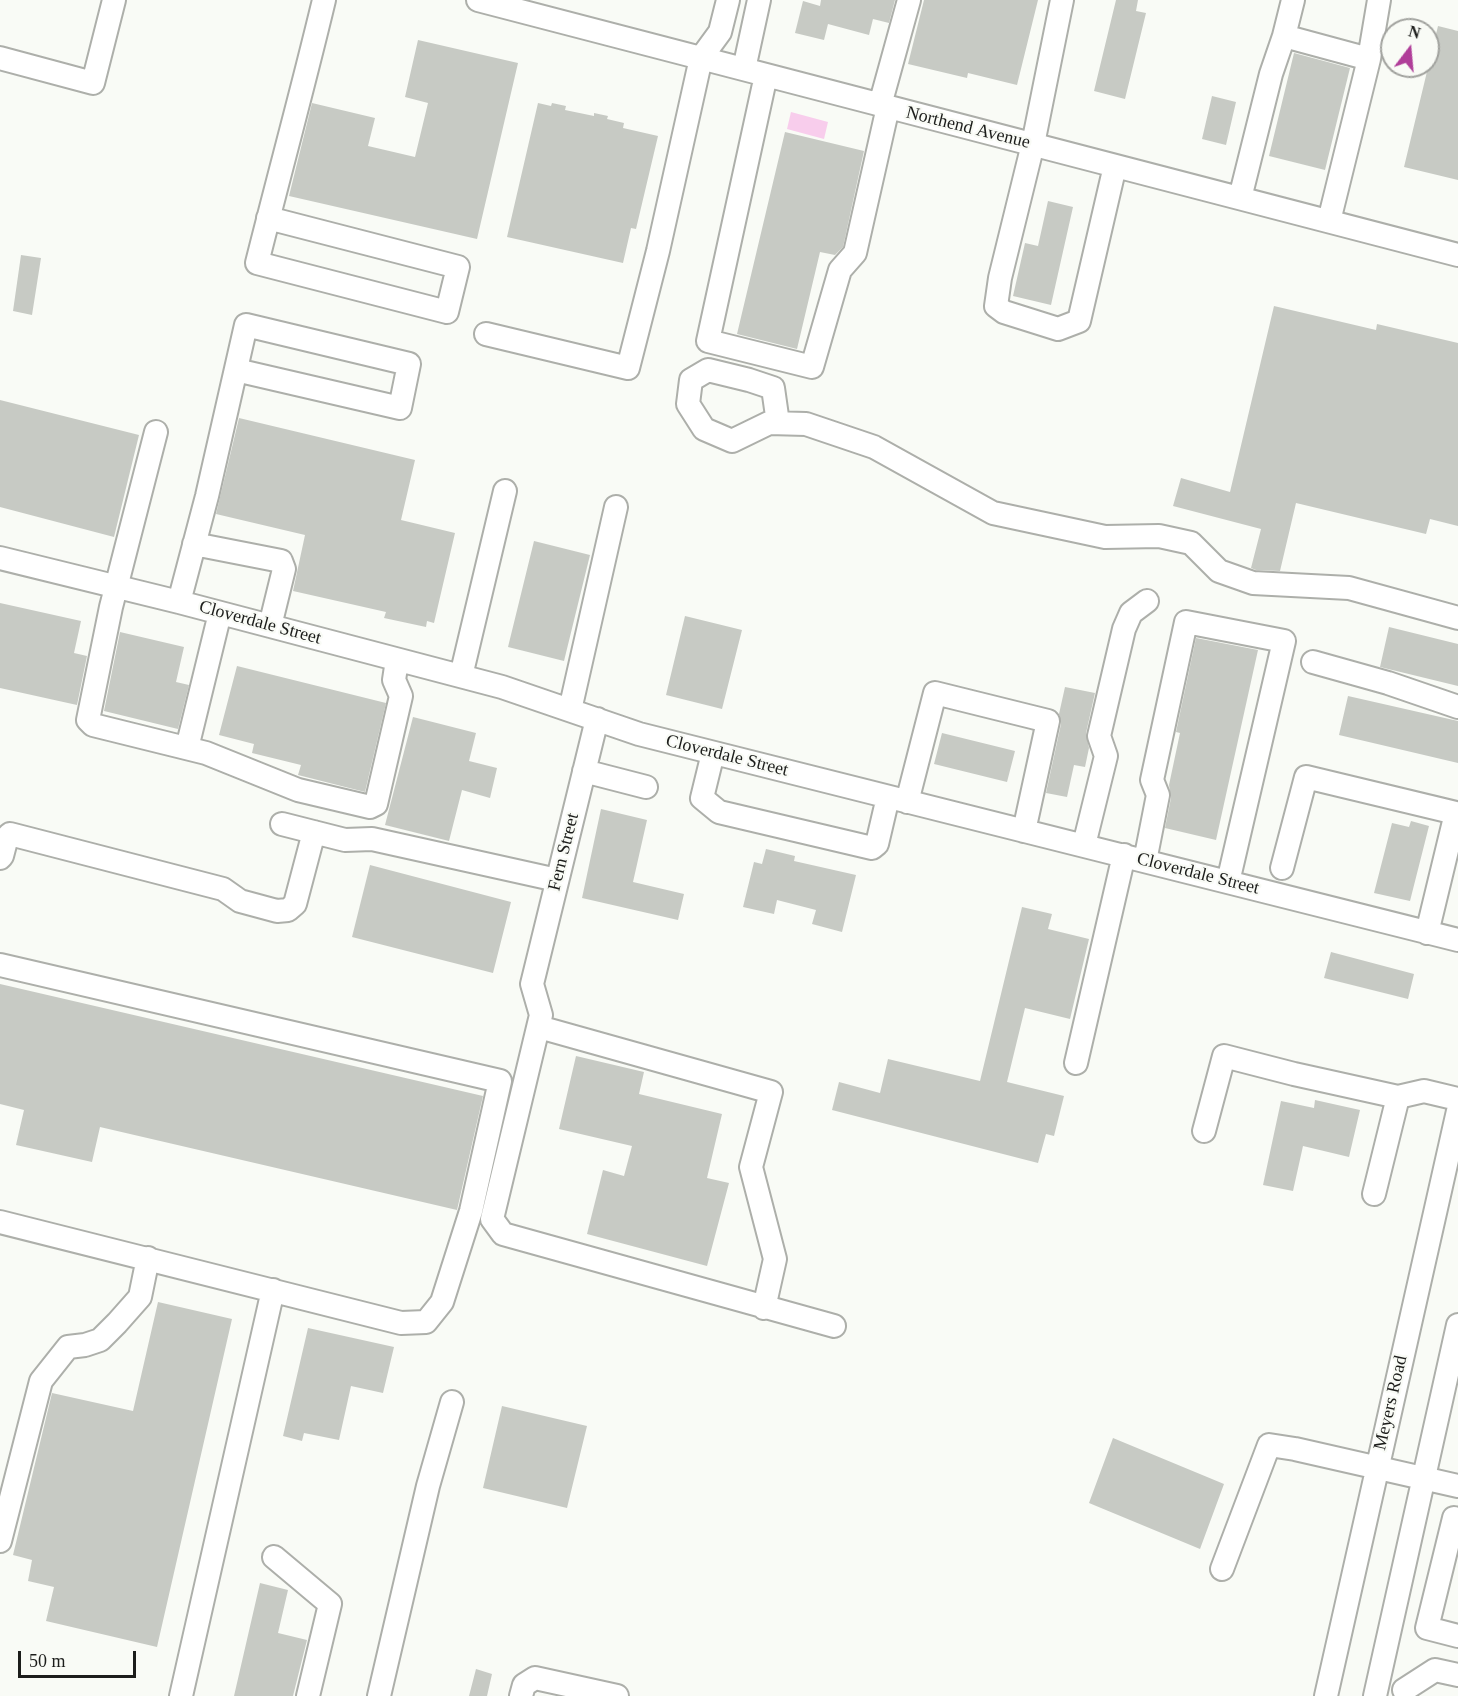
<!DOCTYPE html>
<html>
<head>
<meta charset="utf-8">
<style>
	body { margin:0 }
	#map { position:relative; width:1458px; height:1696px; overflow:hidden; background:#f9fbf6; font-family:"Times New Roman",serif }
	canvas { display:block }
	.north { position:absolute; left:1380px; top:18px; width:60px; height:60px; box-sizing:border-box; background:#f9fbf6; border:2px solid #a1a29e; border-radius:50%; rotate:16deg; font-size:16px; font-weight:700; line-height:24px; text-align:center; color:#1c1d1b }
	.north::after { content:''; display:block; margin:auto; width:21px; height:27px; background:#b03e99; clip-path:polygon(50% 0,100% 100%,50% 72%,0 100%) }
	.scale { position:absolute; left:18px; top:1651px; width:118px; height:27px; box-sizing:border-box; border:3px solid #1c1d1b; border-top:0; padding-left:8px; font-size:18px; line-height:21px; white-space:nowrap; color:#1c1d1b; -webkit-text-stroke:4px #f9fbf6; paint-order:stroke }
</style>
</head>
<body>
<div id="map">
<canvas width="1458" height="1696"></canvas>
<div class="north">N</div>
<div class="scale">50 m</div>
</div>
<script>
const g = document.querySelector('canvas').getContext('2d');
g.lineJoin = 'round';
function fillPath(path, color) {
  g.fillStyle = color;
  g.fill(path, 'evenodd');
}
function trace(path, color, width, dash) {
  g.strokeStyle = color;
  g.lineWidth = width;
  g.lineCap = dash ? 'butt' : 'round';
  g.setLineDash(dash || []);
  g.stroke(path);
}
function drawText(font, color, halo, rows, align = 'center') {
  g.font = font + ' "Times New Roman",serif';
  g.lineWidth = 4.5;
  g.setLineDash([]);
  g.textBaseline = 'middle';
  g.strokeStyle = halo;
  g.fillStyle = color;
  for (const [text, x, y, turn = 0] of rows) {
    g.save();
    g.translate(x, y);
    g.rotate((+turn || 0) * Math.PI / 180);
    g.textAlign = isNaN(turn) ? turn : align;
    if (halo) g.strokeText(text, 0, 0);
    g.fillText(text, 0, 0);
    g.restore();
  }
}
const green = new Path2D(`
	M 791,112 L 828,122 L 824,139 L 787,129 Z`);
const building = new Path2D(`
	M 821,0 L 895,0 L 889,23 L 873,19 L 869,35 L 828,24 L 824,40 L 795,33 L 803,1 L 820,6 Z
	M 924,0 L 1038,0 L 1017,85 L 968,73 L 967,78 L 908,64 Z
	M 1116,0 L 1138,0 L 1136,11 L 1146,13 L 1125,99 L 1094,91 Z
	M 1438,26 L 1458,31 L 1458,180 L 1404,167 Z
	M 418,40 L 518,63 L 477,239 L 289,196 L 312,103 L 375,118 L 368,146 L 415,157 L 428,103 L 405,97 Z
	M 1294,53 L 1350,68 L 1325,170 L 1269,156 Z
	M 1212,96 L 1236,102 L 1226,145 L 1202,139 Z
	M 538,103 L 551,106 L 552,103 L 566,106 L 565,110 L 594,116 L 594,113 L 608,116 L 607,119 L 624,123 L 623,128 L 658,136 L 636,229 L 631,228 L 623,263 L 507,237 Z
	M 785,132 L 864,151 L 843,247 L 835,255 L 820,252 L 797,349 L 737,334 Z
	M 1048,201 L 1073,207 L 1051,305 L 1013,296 L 1025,243 L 1038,246 Z
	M 21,255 L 41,258 L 32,315 L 13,311 Z
	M 1274,306 L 1376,330 L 1377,324 L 1458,343 L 1458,526 L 1430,519 L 1426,534 L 1296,503 L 1280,571 L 1256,570 L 1251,568 L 1261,529 L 1173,506 L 1181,478 L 1230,492 Z
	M 0,400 L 139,435 L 114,537 L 0,507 Z
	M 239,418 L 415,460 L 401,520 L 455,533 L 434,623 L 427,621 L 426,627 L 384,618 L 386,612 L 293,591 L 305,535 L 216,514 Z
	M 534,541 L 590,555 L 564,661 L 508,647 Z
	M 0,603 L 81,621 L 74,653 L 87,656 L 77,705 L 0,688 Z
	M 685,616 L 742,630 L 722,709 L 666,695 Z
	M 1389,627 L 1458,644 L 1458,686 L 1380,667 Z
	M 120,632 L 184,647 L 176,682 L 189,685 L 178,729 L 104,711 Z
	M 1196,638 L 1258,650 L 1216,840 L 1165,828 L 1171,798 L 1169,785 L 1180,733 L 1176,732 Z
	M 237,666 L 386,703 L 365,792 L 298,775 L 301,765 L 252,753 L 254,744 L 219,735 Z
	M 1065,687 L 1095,693 L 1086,733 L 1089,748 L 1085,767 L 1074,765 L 1067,797 L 1046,793 L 1061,724 L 1059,714 Z
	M 1348,696 L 1458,721 L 1458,763 L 1339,735 Z
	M 413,717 L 476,733 L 469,761 L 497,768 L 490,798 L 462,790 L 449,841 L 385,825 Z
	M 942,733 L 1015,751 L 1007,782 L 934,764 Z
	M 601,809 L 647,820 L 633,882 L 684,894 L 678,920 L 582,898 Z
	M 1411,821 L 1429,826 L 1410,901 L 1374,893 L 1392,823 L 1409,827 Z
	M 766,849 L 795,856 L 794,861 L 856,875 L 842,932 L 812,924 L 816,910 L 777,900 L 774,914 L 743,907 L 754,862 L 762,864 Z
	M 370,865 L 511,902 L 493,973 L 352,937 Z
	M 1022,907 L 1052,914 L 1048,929 L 1089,939 L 1070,1019 L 1025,1008 L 1007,1082 L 1064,1096 L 1054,1136 L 1046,1134 L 1038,1163 L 832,1110 L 839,1082 L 880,1093 L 888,1059 L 980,1081 Z
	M 1331,952 L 1414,974 L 1408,999 L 1324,978 Z
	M 0,984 L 483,1096 L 457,1210 L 100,1127 L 92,1162 L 16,1145 L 24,1110 L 0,1104 Z
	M 576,1056 L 644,1072 L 639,1094 L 722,1114 L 707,1178 L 729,1183 L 707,1266 L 587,1234 L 603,1170 L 624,1176 L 632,1146 L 559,1129 Z
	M 1315,1100 L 1360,1110 L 1349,1157 L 1303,1146 L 1293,1191 L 1263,1185 L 1281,1101 L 1314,1108 Z
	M 158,1302 L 232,1319 L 157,1647 L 46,1621 L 54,1587 L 28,1581 L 32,1560 L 13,1555 L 52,1393 L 133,1411 Z
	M 308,1328 L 394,1347 L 383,1393 L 351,1386 L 339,1440 L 304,1433 L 302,1441 L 283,1436 Z
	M 502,1406 L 587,1426 L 567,1508 L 483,1488 Z
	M 1113,1438 L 1224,1484 L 1200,1549 L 1089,1503 Z
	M 260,1583 L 288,1590 L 278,1633 L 307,1640 L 293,1696 L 234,1696 Z
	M 476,1669 L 492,1674 L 487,1696 L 469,1696 Z`);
const minor = new Path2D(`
	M 478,0 L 1458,255
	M 1062,0 L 1033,144 L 1000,278 L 996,306 L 1004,312 L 1058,329 L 1079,321 L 1115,166
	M 1284,36 L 1293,0
	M 0,58 L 93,83 L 114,0
	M 1369,59 L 1379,0
	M 744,69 L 759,0
	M 766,75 L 708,341 L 812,367 L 840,270 L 855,253 L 888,107
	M 880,105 L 909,0
	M 1240,198 L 1271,74 L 1284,36 L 1369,59 L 1329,221
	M 268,218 L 458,267 L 447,312 L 257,263 C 279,175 303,88 324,0
	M 486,334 L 628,368 L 658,251 L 701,58 L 720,32 L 728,0
	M 778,423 L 773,388 L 749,380 L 708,370 L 691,380 L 688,404 L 704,429 L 732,441 L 769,423 L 806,424 L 874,447 L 993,513 L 1105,537 L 1159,536 L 1191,543 L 1219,571 L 1253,583 L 1349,588 L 1458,618
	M 156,432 L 111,607 L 88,720 L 93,725 L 206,753 L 298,790 L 370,807 L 376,804 L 401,696 L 394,680 L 397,660
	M 194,544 L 281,561 L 284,569 L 270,626
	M 0,558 L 179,602 L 502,687 L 639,734 L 1458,940
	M 179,602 L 207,496 L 246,325 L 409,364 L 400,408 L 236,370
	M 1313,662 L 1388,683 L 1458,707
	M 461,676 L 505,491
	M 570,710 L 616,507
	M 597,719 L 532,984 L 541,1015 L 492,1219 L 503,1234 L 834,1326
	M 187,748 L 220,613
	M 713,753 L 702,798 L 719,812 L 872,848 L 877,844 L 888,797
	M 584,771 L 646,787
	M 907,802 L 935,693 L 1048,721 L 1024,831
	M 282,824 L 345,840 L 372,839 L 557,880
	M 1084,845 L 1106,756 L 1099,736 L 1124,629 L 1131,613 L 1147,601
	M 0,858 L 2,856 L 7,837 L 10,834 L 223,889 L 240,901 L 277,911 L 288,910 L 295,904 L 314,832
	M 1145,861 L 1158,795 L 1152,780 L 1186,622 L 1284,641 L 1228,882
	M 1282,868 L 1306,777 L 1456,813
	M 1427,933 L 1456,813 L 1458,814
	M 0,965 L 500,1081 L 471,1211 L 442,1302 L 426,1322 L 401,1323 L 0,1222
	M 539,1027 L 771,1092 L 751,1167 L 775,1259 L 764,1308
	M 1076,1063 L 1124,855
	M 1204,1131 L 1224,1056 L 1294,1074 L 1398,1097 L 1424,1091 L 1458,1099
	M 1374,1194 L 1398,1097
	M 1458,1519 L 1454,1518 L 1427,1628 L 1458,1636
	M 0,1541 L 41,1381 L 68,1347 L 85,1345 L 100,1340 L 117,1323 L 140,1297 L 148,1258
	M 274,1557 L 330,1604 L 308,1696
	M 1222,1569 L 1269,1445 L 1295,1449 L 1458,1486
	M 1404,1690 L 1435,1670 L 1458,1675
	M 181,1696 L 273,1290
	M 379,1696 L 428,1486 L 452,1402
	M 521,1696 L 524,1685 L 535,1678 L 617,1696
	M 1326,1696 L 1458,1111
	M 1375,1696 L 1458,1325`);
const streetNames = [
	["Northend Avenue",968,128,14],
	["Cloverdale Street",260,623,15],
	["Cloverdale Street",727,756,14],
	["Fern Street",564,852,-76],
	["Cloverdale Street",1198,874,14],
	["Meyers Road",1391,1403,-77]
];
fillPath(green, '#f8cdec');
fillPath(building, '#c7cac4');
trace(minor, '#adafaa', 26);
trace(minor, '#fff', 22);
drawText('18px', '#1c1d1b', '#f9fbf6', streetNames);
</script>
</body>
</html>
